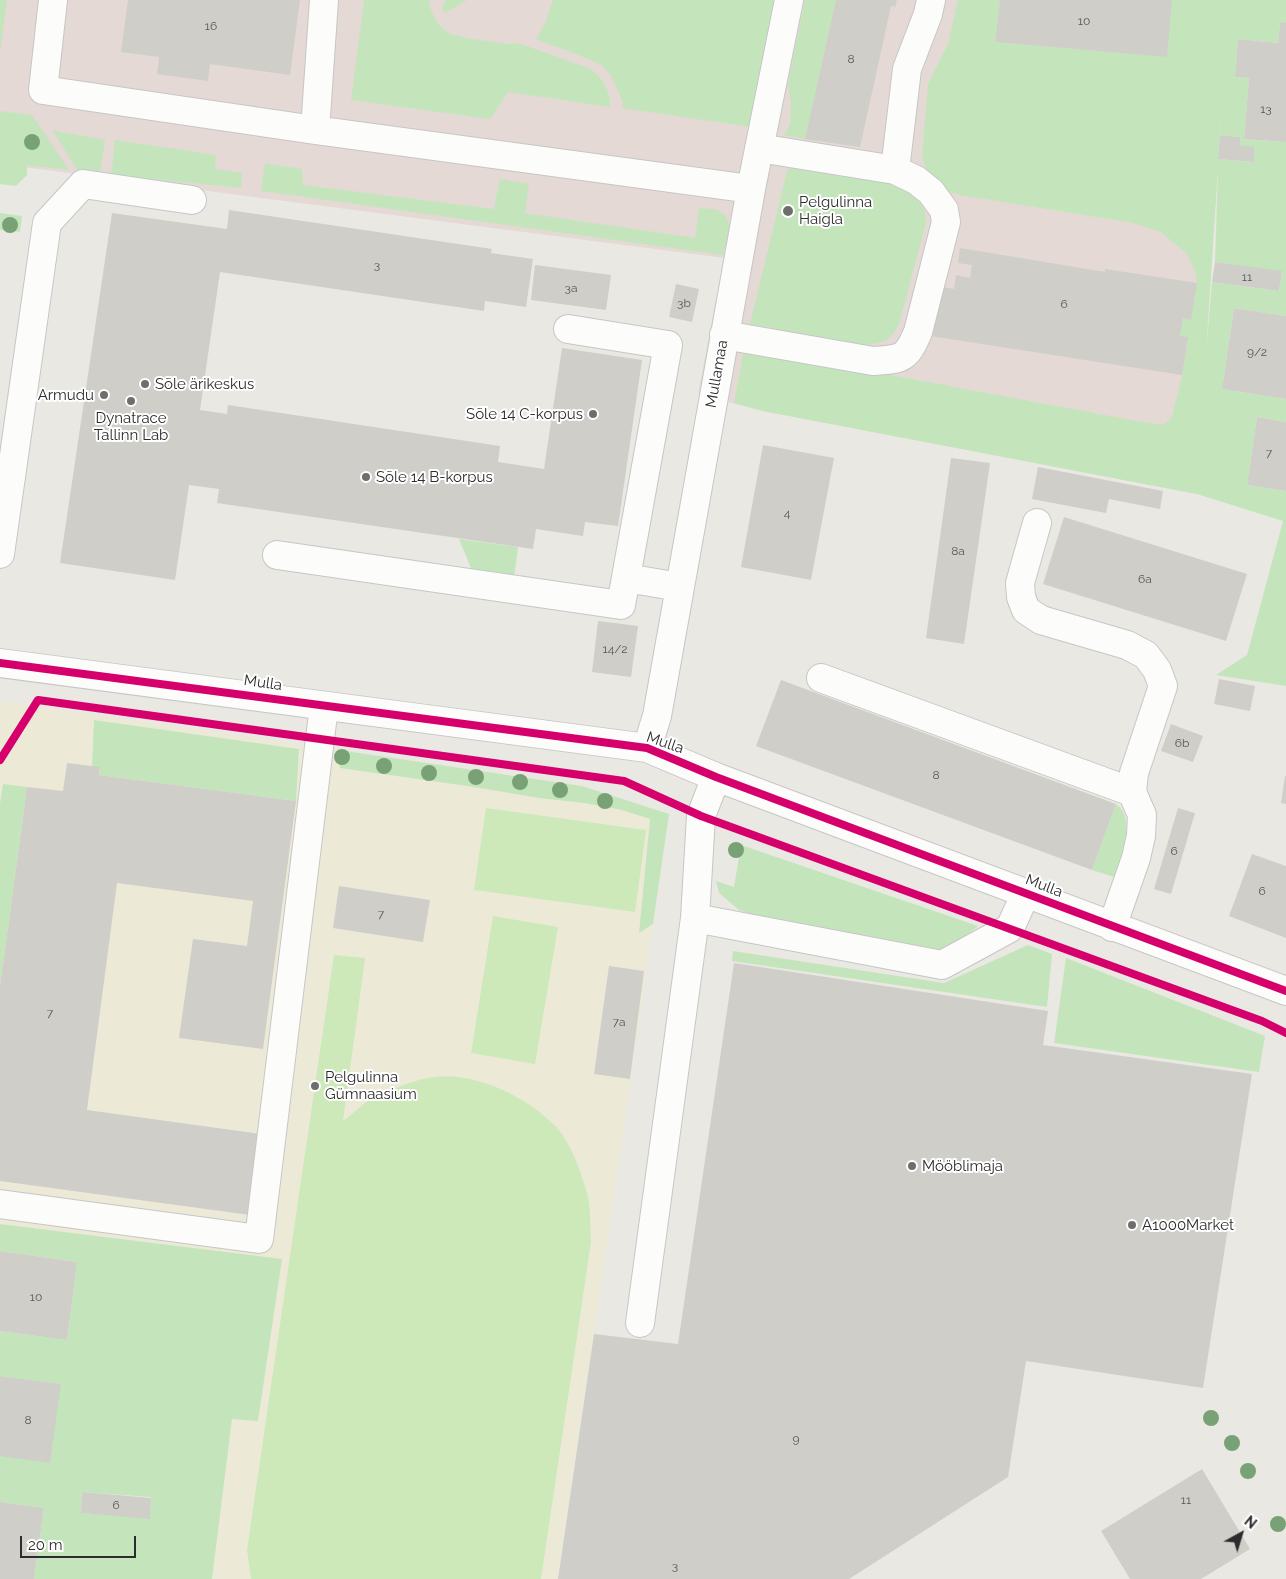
<!DOCTYPE html>
<html>
<head>
<meta charset="utf-8">
<style>
	body { margin:0 }
	#map { position:relative; width:1286px; height:1579px; overflow:hidden; background:#eae8e2; font-family:Raleway,sans-serif }
	canvas { display:block }
	.north { position:absolute; left:1216px; top:1509px; width:50px; height:50px; -webkit-text-stroke:4px #fff; paint-order:stroke; rotate:39deg; font-size:14px; font-weight:700; line-height:20px; text-align:center; color:#2c2c2c }
	.north::after { content:''; display:block; margin:auto; width:18px; height:22px; background:#2c2c2c; clip-path:polygon(50% 0,100% 100%,50% 72%,0 100%) }
	.scale { position:absolute; left:20px; top:1536px; width:116px; height:22px; box-sizing:border-box; border:2px solid #2c2c2c; border-top:0; padding-left:6px; font-size:15px; line-height:18px; white-space:nowrap; color:#2c2c2c; -webkit-text-stroke:4px #fff; paint-order:stroke }
</style>
</head>
<body>
<div id="map">
<canvas width="1286" height="1579"></canvas>
<div class="north">N</div>
<div class="scale">20 m</div>
</div>
<script>
const g = document.querySelector('canvas').getContext('2d');
g.lineJoin = 'round';
function fillPath(path, color) {
  g.fillStyle = color;
  g.fill(path, 'evenodd');
}
function trace(path, color, width, dash) {
  g.strokeStyle = color;
  g.lineWidth = width;
  g.lineCap = dash ? 'butt' : 'round';
  g.setLineDash(dash || []);
  g.stroke(path);
}
function drawText(font, color, halo, rows, align = 'center') {
  g.font = font + ' Raleway,sans-serif';
  g.lineWidth = 4;
  g.setLineDash([]);
  g.textBaseline = 'middle';
  g.strokeStyle = halo;
  g.fillStyle = color;
  for (const [text, x, y, turn = 0] of rows) {
    g.save();
    g.translate(x, y);
    g.rotate((+turn || 0) * Math.PI / 180);
    g.textAlign = isNaN(turn) ? turn : align;
    if (halo) g.strokeText(text, 0, 0);
    g.fillText(text, 0, 0);
    g.restore();
  }
}
const education = new Path2D(`
	M 0,701 L 582,786 L 669,814 L 558,1579 L 212,1579 L 232,1418 L 258,1420 L 282,1259 L 0,1224 Z`);
const medical = new Path2D(`
	M 0,0 L 1228,0 L 1197,494 L 763,411 L 698,394 L 724,258 L 0,164 Z`);
const green = new Path2D(`
	M 0,0 L 7,0 L 0,52 Z
	M 364,0 L 429,0 C 431,14 437,26 449,33 C 458,38 496,42 508,44 L 518,43 L 586,67 C 601,74 611,90 610,107 L 508,92 L 491,118 L 489,119 L 351,100 Z
	M 446,0 L 467,0 L 445,13 L 442,10 L 443,5 Z
	M 553,0 L 776,0 L 750,127 L 622,108 L 623,102 L 611,76 L 603,66 L 581,56 L 536,39 L 546,21 Z
	M 805,0 L 836,0 L 805,139 L 784,135 L 790,124 L 791,104 L 788,85 Z
	M 958,0 L 1000,0 L 995,42 L 1166,57 L 1172,0 L 1286,0 L 1286,23 L 1280,23 L 1278,43 L 1238,39 L 1235,77 L 1249,78 L 1244,139 L 1286,142 L 1286,316 L 1234,308 L 1222,389 L 1286,399 L 1286,422 L 1257,417 L 1247,485 L 1286,491 L 1286,686 L 1216,675 L 1247,655 L 1283,521 L 1197,494 L 763,411 L 734,403 L 744,350 L 901,377 L 1137,421 L 1163,425 L 1172,417 L 1182,375 L 1188,338 L 1180,336 L 1183,318 L 1190,320 L 1197,283 L 1195,271 L 1187,254 L 1161,232 L 1133,223 L 960,195 L 941,189 L 928,175 L 922,156 L 928,84 L 948,44 ZM 1222,106 L 1220,135 L 1240,137 L 1240,145 L 1254,148 L 1253,162 L 1218,159 ZM 1218,169 L 1215,262 L 1282,272 L 1279,291 L 1212,282 L 1206,352 Z
	M 0,111 L 32,115 L 69,170 L 27,165 L 27,175 L 16,186 L 0,184 Z
	M 52,130 L 105,140 L 100,174 L 79,172 Z
	M 115,140 L 216,155 L 215,169 L 242,173 L 241,188 L 111,175 Z
	M 265,163 L 302,169 L 303,185 L 494,209 L 500,179 L 529,184 L 525,213 L 695,238 L 699,208 C 705,209 714,208 719,211 C 737,219 726,242 723,255 L 261,191 Z
	M 788,167 L 891,181 C 905,189 924,200 926,218 C 926,222 925,227 924,230 L 899,324 C 889,343 880,345 859,344 L 750,324 Z
	M 0,213 L 22,216 L 20,232 L 0,230 Z
	M 459,539 L 518,547 L 514,578 L 473,573 Z
	M 94,720 L 299,749 L 296,801 L 99,775 L 100,768 L 92,766 Z
	M 339,750 L 582,786 L 669,814 L 653,924 L 639,933 L 650,819 L 622,810 L 584,803 L 539,798 L 474,787 L 340,768 Z
	M 3,784 L 27,787 L 0,987 L 0,803 Z
	M 1116,804 C 1137,818 1121,858 1114,877 L 1092,870 Z
	M 741,845 L 978,926 L 962,939 L 944,951 L 924,950 L 781,924 L 739,910 L 719,893 L 716,881 L 734,887 Z
	M 1028,945 L 1052,954 L 1047,1007 L 732,961 L 733,951 L 944,983 Z
	M 1066,958 L 1265,1036 L 1259,1072 L 1054,1043 Z
	M 0,1224 L 282,1259 L 258,1421 L 232,1419 L 212,1579 L 34,1579 L 44,1508 L 0,1502 L 0,1456 L 60,1384 L 0,1376 L 0,1331 L 67,1340 L 77,1262 L 0,1251 ZM 82,1492 L 151,1497 L 150,1518 L 81,1513 Z`);
const pitch = new Path2D(`
	M 486,808 L 646,830 L 635,912 L 474,890 Z
	M 493,916 L 558,927 L 535,1064 L 471,1053 Z
	M 334,955 L 365,958 L 343,1121 C 354,1114 364,1101 376,1096 C 392,1089 417,1079 434,1077 C 476,1071 532,1099 559,1130 C 572,1146 583,1177 588,1197 C 591,1211 590,1228 591,1242 L 541,1579 L 251,1579 L 247,1550 Z`);
const building = new Path2D(`
	M 128,0 L 300,0 L 290,75 L 210,64 L 208,81 L 157,74 L 159,57 L 121,52 Z
	M 836,0 L 897,0 L 895,7 L 891,6 L 860,147 L 805,139 Z
	M 1000,0 L 1172,0 L 1167,57 L 995,42 Z
	M 1280,22 L 1286,23 L 1286,142 L 1244,139 L 1249,78 L 1235,77 L 1238,39 L 1278,43 Z
	M 1220,135 L 1240,137 L 1240,145 L 1254,147 L 1254,162 L 1218,159 Z
	M 229,210 L 492,249 L 491,253 L 533,259 L 526,307 L 485,301 L 484,311 L 220,272 L 200,410 L 227,414 L 228,405 L 500,446 L 498,462 L 544,469 L 562,348 L 642,360 L 618,526 L 585,522 L 583,536 L 536,529 L 533,549 L 217,503 L 219,489 L 189,485 L 175,580 L 60,563 L 112,213 L 227,229 Z
	M 960,248 L 1105,272 L 1105,269 L 1197,283 L 1191,320 L 1183,318 L 1180,336 L 1188,337 L 1182,375 L 930,336 L 938,286 L 954,289 L 956,275 L 970,278 L 972,265 L 958,263 Z
	M 1215,262 L 1282,271 L 1279,291 L 1212,282 Z
	M 535,265 L 611,275 L 606,310 L 531,300 Z
	M 676,284 L 699,289 L 692,322 L 669,317 Z
	M 1234,308 L 1286,316 L 1286,399 L 1222,389 Z
	M 1257,417 L 1286,422 L 1286,491 L 1247,485 Z
	M 763,445 L 834,458 L 811,580 L 741,567 Z
	M 951,458 L 990,463 L 964,644 L 926,638 Z
	M 1038,467 L 1163,491 L 1160,509 L 1109,499 L 1106,513 L 1032,499 Z
	M 1064,517 L 1247,574 L 1226,641 L 1043,584 Z
	M 598,621 L 638,626 L 631,677 L 592,672 Z
	M 1219,679 L 1255,686 L 1250,711 L 1214,704 Z
	M 781,680 L 1116,804 L 1092,870 L 756,746 Z
	M 1171,724 L 1203,736 L 1193,762 L 1161,751 Z
	M 67,763 L 100,767 L 99,775 L 296,801 L 263,1049 L 179,1038 L 193,939 L 247,946 L 253,901 L 117,883 L 87,1110 L 261,1134 L 250,1215 L 0,1181 L 0,987 L 27,787 L 63,791 Z
	M 1285,776 L 1286,776 L 1286,804 L 1281,803 Z
	M 1178,808 L 1195,813 L 1171,894 L 1154,889 Z
	M 1252,854 L 1286,866 L 1286,938 L 1229,916 Z
	M 339,886 L 430,900 L 423,942 L 333,928 Z
	M 734,963 L 1048,1011 L 1043,1045 L 1252,1074 L 1203,1388 L 1026,1361 L 1008,1477 L 849,1579 L 558,1579 L 594,1334 L 678,1344 Z
	M 609,966 L 644,971 L 630,1079 L 594,1074 Z
	M 0,1251 L 77,1262 L 67,1340 L 0,1331 Z
	M 0,1376 L 61,1384 L 50,1463 L 0,1456 Z
	M 1202,1469 L 1250,1549 L 1201,1579 L 1130,1579 L 1101,1531 Z
	M 82,1492 L 151,1498 L 150,1519 L 81,1513 Z
	M 0,1502 L 44,1508 L 34,1579 L 0,1579 Z`);
const minor = new Path2D(`
	M 53,0 L 43,90 L 315,130
	M 324,0 L 315,130 L 751,189
	M 895,170 L 907,69 L 928,14 L 931,0
	M 724,335 L 873,361 C 902,359 906,360 918,332 L 946,222 L 944,210 L 931,192 L 916,180 L 895,170 L 759,148
	M 1037,523 L 1020,583 L 1021,597 L 1026,610 L 1041,620 L 1127,645 L 1146,655 L 1157,670 L 1163,686 L 1134,773 L 1132,792 L 1142,815 L 1141,836 L 1136,858 L 1112,927
	M 0,554 L 47,223 L 83,184 L 192,200
	M 277,555 L 621,605 L 668,345 L 568,329
	M 626,578 L 680,587
	M 0,663 L 647,748 L 716,777 L 1286,991
	M 821,678 L 1132,792
	M 647,748 L 657,716 L 751,189 L 789,0
	M 695,918 L 942,965 L 1010,928 L 1026,893
	M 0,1204 L 259,1239 L 324,706
	M 640,1323 L 695,918 L 701,816 L 716,777`);
const cycleway = new Path2D(`
	M 0,663 L 647,748 L 716,777 L 1286,991
	M 0,760 L 38,700 L 624,781 L 701,816 L 1262,1021 L 1286,1033`);
const trees = [
	[32,142],
	[10,225],
	[342,757],
	[384,766],
	[429,773],
	[476,777],
	[520,782],
	[560,790],
	[605,801],
	[736,850],
	[1211,1418],
	[1232,1443],
	[1248,1471],
	[1278,1524]
];
const markers = [
	[788,211,6,"#6e6e6c"],
	[145,384,5,"#6e6e6c"],
	[104,395,5,"#6e6e6c"],
	[131,401,5,"#6e6e6c"],
	[593,414,5,"#6e6e6c"],
	[366,477,5,"#6e6e6c"],
	[315,1086,5,"#6e6e6c"],
	[912,1166,5,"#6e6e6c"],
	[1132,1225,5,"#6e6e6c"]
];
const numberNames = [
	["10",1084,21],
	["16",211,26],
	["8",851,59],
	["13",1266,109],
	["3",377,265],
	["11",1247,277],
	["3a",571,288],
	["3b",684,303],
	["6",1064,304],
	["9/2",1257,352],
	["7",1269,453],
	["4",787,513],
	["8a",958,551],
	["6a",1145,579],
	["14/2",615,649],
	["6b",1182,743],
	["8",936,775],
	["6",1174,851],
	["6",1262,891],
	["7",381,914],
	["7",50,1013],
	["7a",619,1022],
	["10",36,1297],
	["8",28,1420],
	["9",796,1439],
	["11",1186,1500],
	["6",116,1505],
	["3",675,1566]
];
const poiNames = [
	["Pelgulinna",799,202],
	["Haigla",799,219],
	["Sõle ärikeskus",155,384],
	["Armudu",94,395,"right"],
	["Sõle 14 C-korpus",583,414,"right"],
	["Dynatrace",131,418,"center"],
	["Tallinn Lab",131,435,"center"],
	["Sõle 14 B-korpus",376,477],
	["Pelgulinna",325,1077],
	["Gümnaasium",325,1094],
	["Mööblimaja",922,1166],
	["A1000Market",1142,1225]
];
const streetNames = [
	["Mullamaa",717,374,-80],
	["Mulla",263,683,8],
	["Mulla",665,743,19],
	["Mulla",1044,886,21]
];
fillPath(education, '#ecead7');
fillPath(medical, '#e4d9d4');
fillPath(green, '#c4e5bc');
fillPath(pitch, '#cde9b9');
fillPath(building, '#cfcec9');
trace(minor, '#c7c6c7', 30);
trace(minor, '#fcfcfb', 28);
trace(cycleway, '#d6006c', 8);
g.fillStyle = '#78a275';
for (const [x, y] of trees) {
  g.beginPath();
  g.arc(x, y, 8, 0, 2 * Math.PI);
  g.fill();
}
for (const [x, y, r, color] of markers) {
  const dot = new Path2D();
  dot.arc(x, y, r, 0, 2 * Math.PI);
  g.fillStyle = color;
  g.fill(dot);
  trace(dot, '#fff', 2);
}
drawText('12px', '#565655', null, numberNames);
drawText('15px', '#2c2c2c', '#fff', poiNames, 'left');
drawText('15px', '#2c2c2c', '#fff', streetNames);
</script>
</body>
</html>
